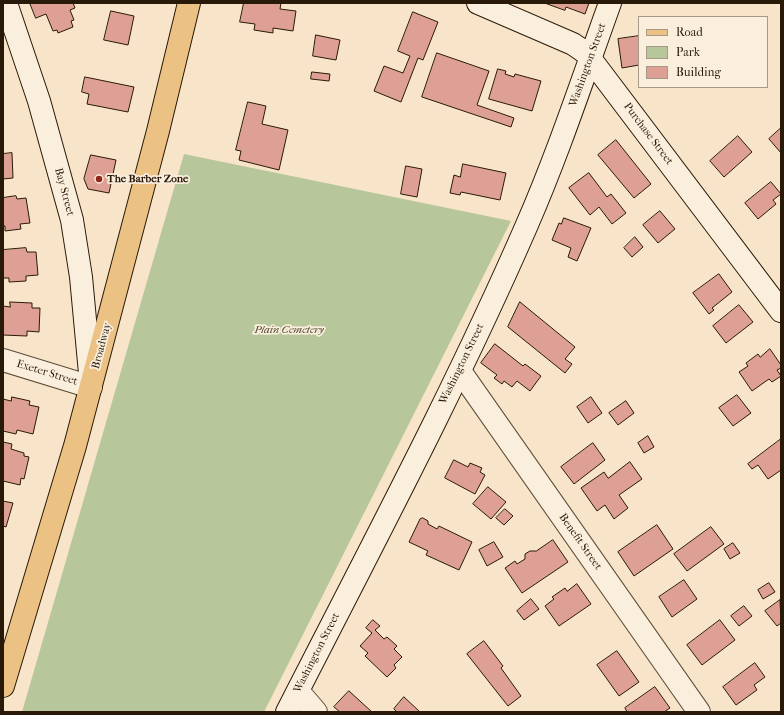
<!DOCTYPE html>
<html>
<head>
<meta charset="utf-8">
<style>
	body { margin:0 }
	#map { position:relative; width:784px; height:715px; overflow:hidden; background:#f8e5c9; font-family:"IM FELL French Canon",serif }
	canvas { display:block }
	.frame { position:absolute; inset:0; border:4px solid #291908; pointer-events:none }
	.legend { position:absolute; left:638px; top:16px; width:130px; height:72px; box-sizing:border-box; background:#faeedc; border:1px solid #a69987; margin:0; padding:5px 7px; list-style:none; font-size:12px; color:#291908 }
	.legend li { display:flex; align-items:center; gap:8px; height:20px }
	.legend b { width:20px; border:1px solid #a69987 }
</style>
</head>
<body>
<div id="map">
<canvas width="784" height="715"></canvas>
<div class="frame"></div>
<ul class="legend">
<li><b style="height:5px;background:#ecc284"></b>Road</li>
<li><b style="height:11px;background:#b7c69b"></b>Park</li>
<li><b style="height:11px;background:#dea094"></b>Building</li>
</ul>
</div>
<script>
const g = document.querySelector('canvas').getContext('2d');
g.lineJoin = 'round';
function fillPath(path, color) {
  g.fillStyle = color;
  g.fill(path, 'evenodd');
}
function trace(path, color, width, dash) {
  g.strokeStyle = color;
  g.lineWidth = width;
  g.lineCap = dash ? 'butt' : 'round';
  g.setLineDash(dash || []);
  g.stroke(path);
}
function drawText(font, color, halo, rows, align = 'center') {
  g.font = font + ' "IM FELL French Canon",serif';
  g.lineWidth = 3.5;
  g.setLineDash([]);
  g.textBaseline = 'middle';
  g.strokeStyle = halo;
  g.fillStyle = color;
  for (const [text, x, y, turn = 0] of rows) {
    g.save();
    g.translate(x, y);
    g.rotate((+turn || 0) * Math.PI / 180);
    g.textAlign = isNaN(turn) ? turn : align;
    if (halo) g.strokeText(text, 0, 0);
    g.fillText(text, 0, 0);
    g.restore();
  }
}
const green = new Path2D(`
	M 184,154 L 511,221 L 264,712 L 22,712 Z`);
const building = new Path2D(`
	M 30,3 L 73,3 L 75,8 L 70,10 L 74,20 L 71,21 L 73,27 L 58,33 L 57,30 L 53,31 L 46,14 L 36,18 Z
	M 244,3 L 281,3 L 280,9 L 296,11 L 293,31 L 273,28 L 273,33 L 254,30 L 255,24 L 240,22 Z
	M 545,3 L 589,3 L 585,14 L 566,7 L 565,10 Z
	M 111,11 L 134,16 L 128,45 L 104,40 Z
	M 413,12 L 438,22 L 423,60 L 418,58 L 401,102 L 374,91 L 384,66 L 403,73 L 410,56 L 398,51 Z
	M 316,35 L 340,40 L 336,60 L 313,56 Z
	M 639,36 L 639,65 L 622,68 L 618,39 Z
	M 437,53 L 489,71 L 477,105 L 514,118 L 511,127 L 422,97 Z
	M 498,69 L 506,71 L 505,74 L 514,77 L 515,74 L 541,81 L 532,111 L 489,99 Z
	M 312,72 L 330,74 L 329,81 L 311,79 Z
	M 85,77 L 134,87 L 128,112 L 87,104 L 89,94 L 82,92 Z
	M 248,102 L 266,106 L 262,124 L 288,130 L 279,170 L 239,160 L 241,151 L 236,150 Z
	M 781,128 L 781,153 L 769,139 Z
	M 738,136 L 752,152 L 724,177 L 710,161 Z
	M 616,140 L 651,184 L 634,198 L 598,155 Z
	M 12,153 L 13,178 L 3,179 L 3,154 Z
	M 91,155 L 116,160 L 109,193 L 88,189 L 84,179 Z
	M 463,164 L 506,173 L 500,200 L 461,192 L 460,195 L 450,193 L 454,175 L 460,177 Z
	M 406,166 L 422,169 L 417,197 L 401,194 Z
	M 589,173 L 607,197 L 611,194 L 626,213 L 612,224 L 599,207 L 590,215 L 569,188 Z
	M 771,182 L 781,194 L 773,200 L 776,204 L 758,219 L 745,203 Z
	M 16,196 L 17,199 L 26,198 L 30,223 L 20,224 L 21,229 L 5,231 L 5,226 L 3,226 L 3,198 Z
	M 660,211 L 675,229 L 658,243 L 643,225 Z
	M 564,218 L 591,228 L 577,261 L 568,257 L 571,248 L 552,240 L 559,223 L 561,224 Z
	M 635,237 L 643,247 L 632,257 L 624,248 Z
	M 26,248 L 27,252 L 36,252 L 38,275 L 26,276 L 26,281 L 9,282 L 9,278 L 3,278 L 3,250 Z
	M 719,274 L 732,292 L 712,308 L 714,310 L 709,314 L 693,293 Z
	M 10,302 L 32,303 L 32,308 L 40,308 L 39,332 L 27,331 L 27,336 L 3,335 L 3,306 L 10,307 Z
	M 520,302 L 575,347 L 565,359 L 572,364 L 565,373 L 508,327 Z
	M 739,305 L 753,322 L 726,343 L 713,326 Z
	M 495,344 L 523,366 L 525,364 L 541,376 L 530,391 L 517,381 L 512,387 L 504,381 L 502,384 L 494,378 L 497,375 L 481,363 Z
	M 770,349 L 781,365 L 781,368 L 777,370 L 781,376 L 772,382 L 769,379 L 752,391 L 739,372 L 748,366 L 746,363 L 758,354 L 760,357 Z
	M 737,395 L 751,413 L 733,426 L 719,408 Z
	M 12,397 L 30,401 L 29,405 L 39,407 L 33,434 L 17,430 L 16,434 L 3,431 L 3,399 L 11,401 Z
	M 591,397 L 602,413 L 588,423 L 577,407 Z
	M 626,401 L 634,413 L 618,425 L 609,413 Z
	M 648,436 L 654,447 L 644,453 L 638,443 Z
	M 781,439 L 781,470 L 768,479 L 758,465 L 752,469 L 748,464 Z
	M 3,442 L 12,444 L 11,449 L 24,453 L 24,456 L 29,457 L 24,479 L 21,478 L 20,485 L 3,481 Z
	M 593,443 L 605,460 L 574,484 L 561,467 Z
	M 454,460 L 468,467 L 470,463 L 482,468 L 480,472 L 485,475 L 475,494 L 445,478 Z
	M 630,462 L 642,479 L 619,495 L 628,508 L 614,519 L 605,505 L 597,511 L 581,488 L 604,472 L 608,478 Z
	M 488,487 L 506,502 L 491,519 L 473,504 Z
	M 3,501 L 13,503 L 6,527 L 3,526 Z
	M 505,509 L 513,516 L 504,525 L 496,518 Z
	M 423,518 L 428,521 L 428,524 L 437,529 L 439,526 L 472,542 L 459,570 L 426,555 L 428,551 L 409,542 L 420,519 Z
	M 657,525 L 673,549 L 634,576 L 618,552 Z
	M 711,527 L 724,544 L 687,571 L 674,554 Z
	M 553,540 L 568,562 L 522,593 L 505,568 L 515,561 L 517,564 L 525,559 L 525,554 L 530,551 L 536,551 Z
	M 494,542 L 503,557 L 487,566 L 479,550 Z
	M 733,543 L 740,553 L 730,559 L 724,549 Z
	M 684,580 L 697,599 L 672,617 L 659,597 Z
	M 769,583 L 775,592 L 763,599 L 758,590 Z
	M 577,584 L 591,604 L 559,626 L 545,606 L 554,599 L 552,597 L 565,588 L 567,591 Z
	M 531,599 L 539,609 L 524,620 L 517,611 Z
	M 780,600 L 781,623 L 777,626 L 765,611 Z
	M 744,606 L 752,616 L 739,626 L 731,616 Z
	M 373,620 L 380,626 L 375,630 L 384,639 L 387,637 L 397,646 L 394,649 L 402,657 L 394,665 L 396,668 L 387,677 L 365,656 L 368,653 L 360,646 L 372,633 L 366,628 Z
	M 720,620 L 735,640 L 702,665 L 687,645 Z
	M 484,641 L 503,666 L 501,668 L 521,696 L 508,706 L 467,654 Z
	M 617,651 L 639,682 L 619,696 L 597,665 Z
	M 755,663 L 765,677 L 754,685 L 757,690 L 736,705 L 723,687 Z
	M 655,687 L 670,708 L 664,712 L 627,712 L 625,708 Z
	M 349,691 L 372,712 L 340,712 L 334,707 Z
	M 404,697 L 419,711 L 418,712 L 397,712 L 394,709 Z`);
const street = new Path2D(`
	M 3,360 L 91,387
	M 460,371 L 699,712
	M 298,691 L 316,712`);
const secondary = new Path2D(`
	M 6,3 L 39,101 L 72,220 L 81,277 L 91,384
	M 478,3 L 573,44 L 586,53 L 781,311
	M 287,712 C 369,551 454,392 526,227 C 558,154 583,78 610,3`);
const primary = new Path2D(`
	M 3,686 L 75,446 L 158,131 L 189,3`);
const markers = [
	[99,179,4,"#8f2418"]
];
const streetNames = [
	["Washington Street",588,65,-70],
	["Purchase Street",648,134,53],
	["Bay Street",64,192,75],
	["Broadway",102,346,-75],
	["Washington Street",462,364,-64],
	["Exeter Street",47,373,17],
	["Benefit Street",580,542,55],
	["Washington Street",317,653,-63]
];
const poiNames = [
	["The Barber Zone",107,179]
];
const parkNames = [
	["Plain Cemetery",289,330]
];
fillPath(green, '#b7c69b');
fillPath(building, '#dea094');
trace(building, '#291908', 1);
trace(street, '#5d4c38', 24);
trace(secondary, '#291908', 24);
trace(primary, '#291908', 24);
trace(street, '#faeedc', 22);
trace(secondary, '#faeedc', 22);
trace(primary, '#ecc284', 22);
for (const [x, y, r, color] of markers) {
  const dot = new Path2D();
  dot.arc(x, y, r, 0, 2 * Math.PI);
  g.fillStyle = color;
  g.fill(dot);
  trace(dot, '#faeedc', 1.5);
}
drawText('11px', '#291908', '#faeedc', streetNames);
drawText('bold 11px', '#291908', '#faeedc', poiNames, 'left');
drawText('italic 11px', '#544d34', '#faeedc', parkNames);
</script>
</body>
</html>
